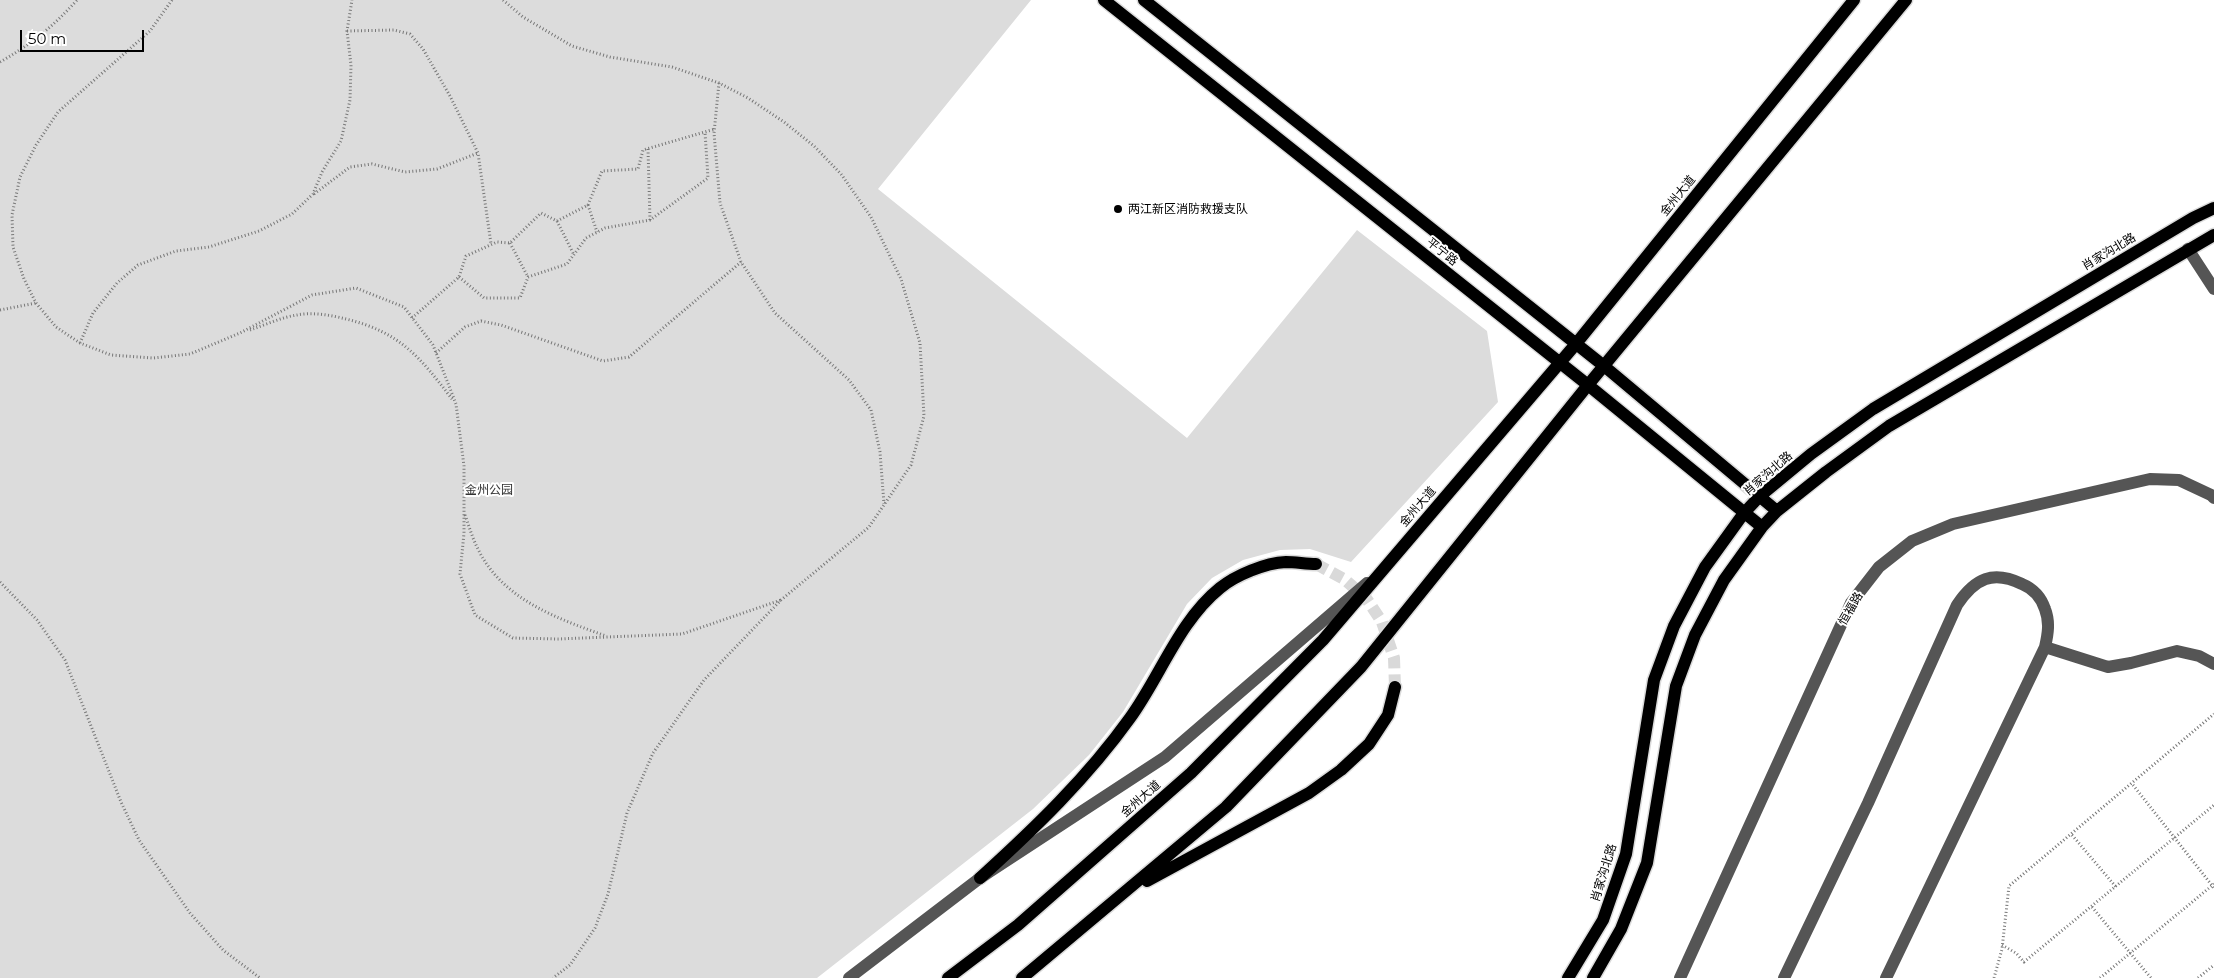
<!DOCTYPE html>
<html>
<head>
<meta charset="utf-8">
<style>
	body { margin:0 }
	#map { position:relative; width:2214px; height:978px; overflow:hidden; background:#fff; font-family:Montserrat,sans-serif }
	canvas { display:block }
	.scale { position:absolute; left:20px; top:30px; width:124px; height:22px; box-sizing:border-box; border:2px solid #000; border-top:0; padding-left:6px; font-size:15px; line-height:18px; white-space:nowrap; color:#000; -webkit-text-stroke:4px #fff; paint-order:stroke }
</style>
</head>
<body>
<div id="map">
<canvas width="2214" height="978"></canvas>
<div class="scale">50 m</div>
</div>
<script>
const g = document.querySelector('canvas').getContext('2d');
g.lineJoin = 'round';
function fillPath(path, color) {
  g.fillStyle = color;
  g.fill(path, 'evenodd');
}
function trace(path, color, width, dash) {
  g.strokeStyle = color;
  g.lineWidth = width;
  g.lineCap = dash ? 'butt' : 'round';
  g.setLineDash(dash || []);
  g.stroke(path);
}
function drawText(font, color, halo, rows, align = 'center') {
  g.font = font + ' Montserrat,"Noto Sans SC",sans-serif';
  g.lineWidth = 4;
  g.setLineDash([]);
  g.textBaseline = 'middle';
  g.strokeStyle = halo;
  g.fillStyle = color;
  for (const [text, x, y, turn = 0] of rows) {
    g.save();
    g.translate(x, y);
    g.rotate((+turn || 0) * Math.PI / 180);
    g.textAlign = isNaN(turn) ? turn : align;
    if (halo) g.strokeText(text, 0, 0);
    g.fillText(text, 0, 0);
    g.restore();
  }
}
const green = new Path2D(`
	M 0,0 L 1031,0 L 878,189 L 1187,438 L 1357,230 L 1487,331 L 1498,402 L 1351,562 L 1310,549 L 1280,550 L 1243,560 L 1212,578 L 1187,604 L 1123,712 L 1089,755 L 1033,809 L 817,978 L 0,978 Z`);
const majorTunnel = new Path2D(`
	M 1316,564 L 1344,579 L 1366,598 L 1382,622 L 1394,658 L 1395,687`);
const path = new Path2D(`
	M 172,0 L 150,31 L 58,112 L 36,145 L 20,177 L 12,215 L 13,247 L 24,279 L 36,303 L 56,327 L 80,343 L 111,355 L 153,358 L 190,354 L 240,333 L 312,295 L 356,288 L 404,307 L 433,345 L 456,404 L 464,466 L 464,533 L 460,574 L 475,615 L 513,638 L 558,639 L 682,634 L 781,600
	M 503,0 L 523,17 L 572,46 L 610,57 L 672,67 L 719,83 L 748,98 L 784,122 L 814,146 L 841,174 L 871,217 L 901,279 L 920,343 L 924,416 L 911,465 L 869,527 L 781,600 L 704,680 L 653,753 L 627,813 L 608,894 L 595,928 L 570,965 L 553,978
	M 347,31 L 394,30 L 410,34 L 423,49 L 450,96 L 478,153 L 491,244
	M 0,62 C 30,45 54,26 77,0
	M 719,83 L 714,133 L 720,203 L 741,262 L 775,313 L 849,380 L 871,410 L 880,452 L 884,504
	M 648,149 L 650,220
	M 314,194 L 350,167 L 372,164 L 405,172 L 437,169 L 478,153
	M 588,205 L 597,232
	M 557,221 L 574,255
	M 510,243 L 528,277
	M 459,277 L 484,298 L 520,298 L 528,277 L 567,264 L 586,238 L 605,228 L 650,220 L 708,178 L 705,132
	M 0,310 L 36,303
	M 412,318 L 459,277 L 466,256 L 497,242 L 510,243 L 541,213 L 557,221 L 588,205 L 602,171 L 638,169 L 643,150 L 715,129
	M 250,330 C 265,325 282,317 297,315 C 312,312 331,315 346,319 C 400,332 420,357 452,399
	M 80,343 L 93,313 L 117,283 L 138,265 L 176,251 L 209,247 L 259,231 L 292,214 L 313,194 L 322,172 L 341,141 L 350,100 L 351,65 L 347,31 L 352,0
	M 436,353 L 465,327 L 481,321 L 501,325 L 603,361 L 629,357 L 741,262
	M 465,515 C 469,526 472,537 477,547 C 501,599 556,618 606,636
	M 0,582 L 37,620 L 65,660 L 121,802 L 139,840 L 190,913 L 223,950 L 260,978
	M 2133,785 L 2214,888
	M 2072,835 L 2116,887
	M 2092,907 L 2151,978
	M 2002,945 L 2016,953 L 2024,962 L 2214,805
	M 1994,978 L 2002,949 L 2009,886 L 2214,714
	M 2100,978 L 2214,884
	M 2198,978 L 2214,965`);
const minor = new Path2D(`
	M 2188,249 L 2214,289
	M 2045,647 L 2108,667 L 2131,663 L 2177,651 L 2199,656 L 2214,664
	M 849,978 L 980,878 L 1165,757 L 1367,583
	M 1680,978 L 1851,603 L 1879,567 L 1912,541 L 1953,524 L 2150,479 L 2179,480 L 2211,495 L 2214,498
	M 1784,978 L 1868,803 L 1957,605 C 1975,578 1993,570 2022,584 C 2034,589 2041,597 2045,609 C 2050,622 2048,634 2045,647 L 1886,978`);
const major = new Path2D(`
	M 1104,0 L 1588,385 L 1762,527
	M 1144,0 L 1604,366 L 1777,511
	M 980,878 C 1035,828 1087,778 1130,718 C 1160,677 1179,621 1220,588 C 1236,575 1265,563 1286,562 C 1296,562 1306,564 1316,564
	M 1147,881 L 1309,793 L 1341,770 L 1369,744 L 1388,715 L 1395,687
	M 948,978 L 1018,925 L 1191,773 L 1323,640 L 1575,345 L 1854,0
	M 1022,978 L 1226,807 L 1361,667 L 1588,385 L 1906,0
	M 1568,978 L 1603,920 L 1626,854 L 1654,680 L 1674,626 L 1705,567 L 1744,513 L 1759,497 L 1811,454 L 1873,409 L 2193,218 L 2214,208
	M 1593,978 L 1621,929 L 1647,863 L 1676,686 L 1695,635 L 1724,580 L 1762,527 L 1777,511 L 1826,472 L 1889,426 L 2214,235`);
const markers = [
	[1118,209,5,"#000"]
];
const streetNames = [
	["金州大道",1678,196,-51],
	["平宁路",1442,252,39],
	["肖家沟北路",2109,252,-31],
	["肖家沟北路",1768,474,-41],
	["金州大道",1418,507,-49],
	["恒福路",1851,609,-60],
	["金州大道",1141,799,-41],
	["肖家沟北路",1604,873,-73]
];
const poiNames = [
	["两江新区消防救援支队",1128,209]
];
const parkNames = [
	["金州公园",489,490]
];
fillPath(green, '#dcdcdc');
trace(majorTunnel, '#d9d9d9', 12, [12, 6]);
trace(major, '#dbdbdb', 15);
trace(path, '#777', 3, [1, 2.5]);
trace(minor, '#555', 12);
trace(major, '#000', 12);
for (const [x, y, r, color] of markers) {
  const dot = new Path2D();
  dot.arc(x, y, r, 0, 2 * Math.PI);
  g.fillStyle = color;
  g.fill(dot);
  trace(dot, '#fff', 2);
}
drawText('12px', '#000', '#fff', streetNames);
drawText('12px', '#000', '#fff', poiNames, 'left');
drawText('12px', '#333', '#fff', parkNames);
</script>
</body>
</html>
